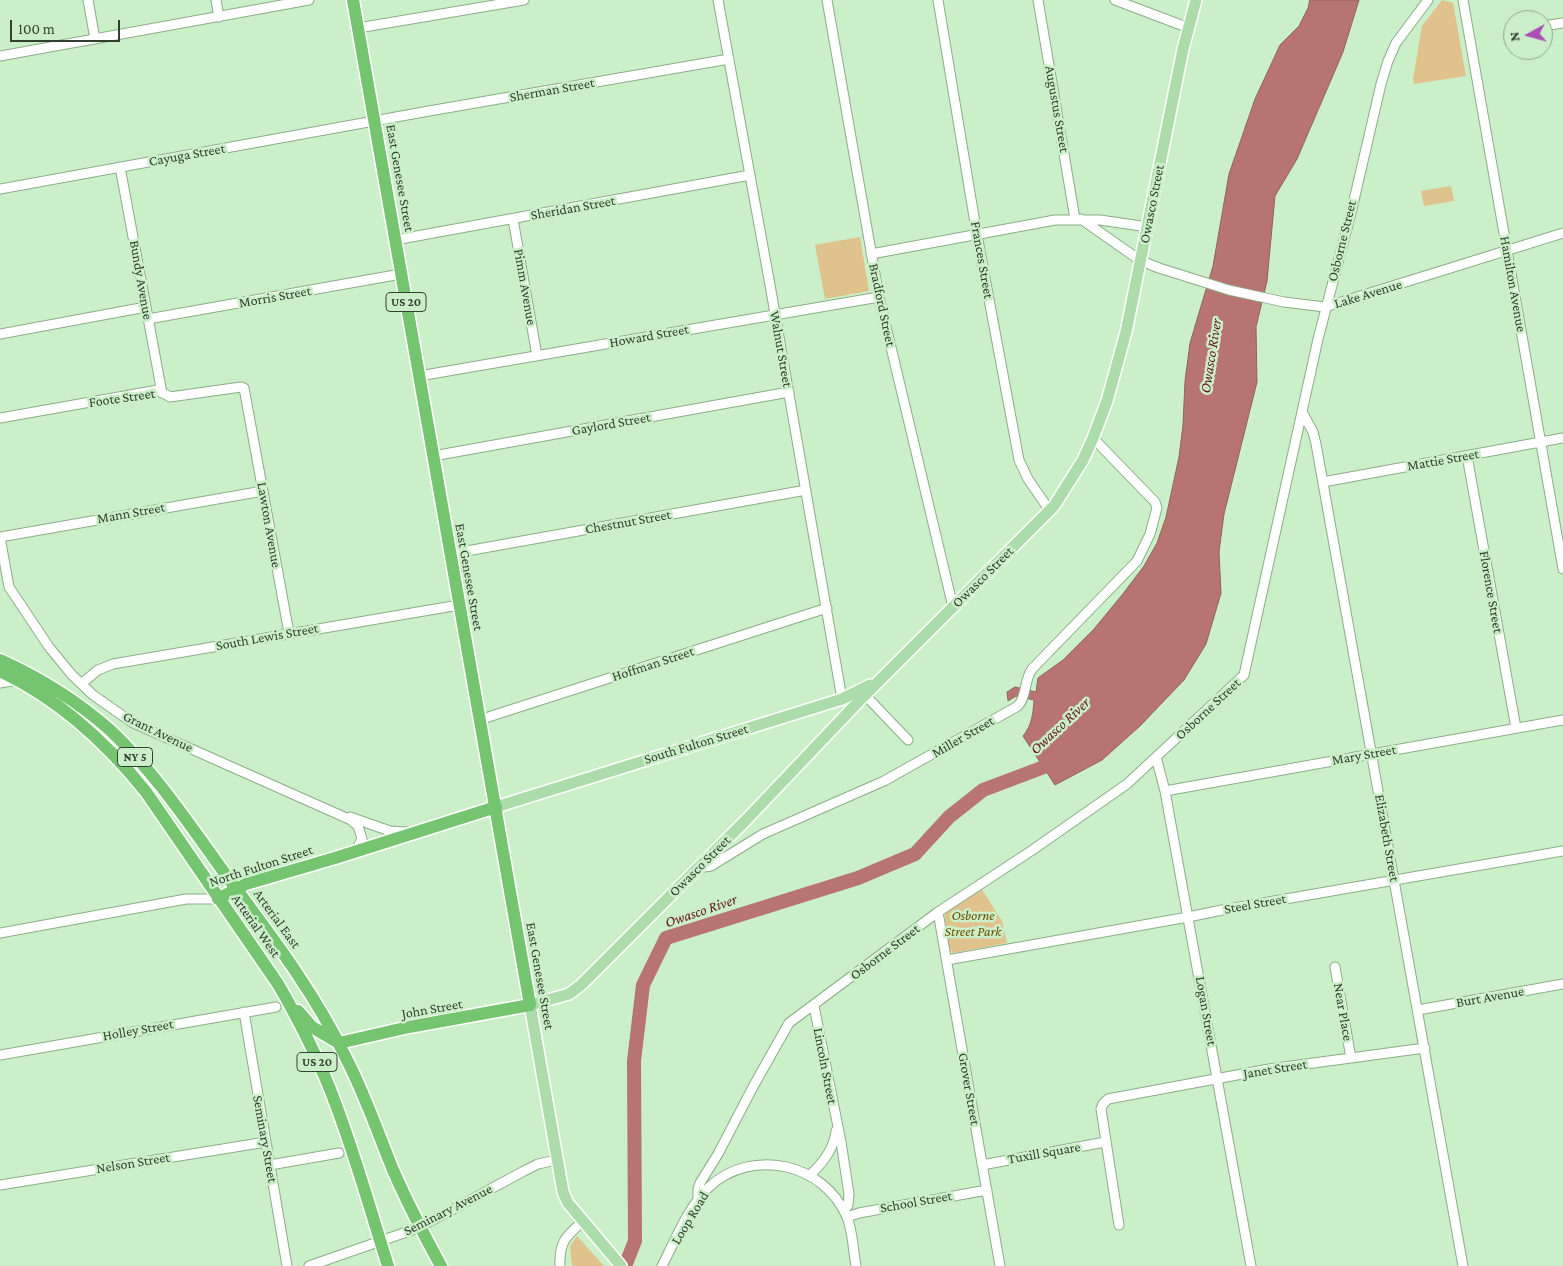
<!DOCTYPE html>
<html>
<head>
<meta charset="utf-8">
<style>
	body { margin:0 }
	#map { position:relative; width:1563px; height:1266px; overflow:hidden; background:#cbefc8; font-family:"Crimson Pro",serif }
	canvas { display:block }
	.north { position:absolute; left:1503px; top:10px; width:50px; height:50px; box-sizing:border-box; background:#cbefc8; border:1px solid #8ea98b; border-radius:50%; rotate:263deg; font-size:14px; font-weight:700; line-height:20px; text-align:center; color:#324030 }
	.north::after { content:''; display:block; margin:auto; width:18px; height:22px; background:#ac4eb8; clip-path:polygon(50% 0,100% 100%,50% 72%,0 100%) }
	.scale { position:absolute; left:10px; top:20px; width:110px; height:22px; box-sizing:border-box; border:2px solid #324030; border-top:0; padding-left:6px; font-size:15px; line-height:18px; white-space:nowrap; color:#324030; -webkit-text-stroke:4px #cbefc8; paint-order:stroke }
</style>
</head>
<body>
<div id="map">
<canvas width="1563" height="1266"></canvas>
<div class="north">N</div>
<div class="scale">100 m</div>
</div>
<script>
const g = document.querySelector('canvas').getContext('2d');
g.lineJoin = 'round';
function fillPath(path, color) {
  g.fillStyle = color;
  g.fill(path, 'evenodd');
}
function trace(path, color, width, dash) {
  g.strokeStyle = color;
  g.lineWidth = width;
  g.lineCap = dash ? 'butt' : 'round';
  g.setLineDash(dash || []);
  g.stroke(path);
}
function drawText(font, color, halo, rows, align = 'center') {
  g.font = font + ' "Crimson Pro",serif';
  g.lineWidth = 5;
  g.setLineDash([]);
  g.textBaseline = 'middle';
  g.strokeStyle = halo;
  g.fillStyle = color;
  for (const [text, x, y, turn = 0] of rows) {
    g.save();
    g.translate(x, y);
    g.rotate((+turn || 0) * Math.PI / 180);
    g.textAlign = isNaN(turn) ? turn : align;
    if (halo) g.strokeText(text, 0, 0);
    g.fillText(text, 0, 0);
    g.restore();
  }
}
const green = new Path2D(`
	M 1442,0 L 1453,3 L 1466,76 L 1414,84 L 1413,79 L 1422,26 Z
	M 1451,186 L 1454,201 L 1424,206 L 1421,191 Z
	M 860,237 L 869,291 L 825,299 L 815,245 Z
	M 981,888 L 1002,921 L 1007,943 L 953,953 L 949,949 L 945,918 L 945,913 Z
	M 577,1236 L 604,1266 L 572,1266 L 570,1246 Z`);
const water = new Path2D(`
	M 1310,0 L 1359,0 L 1343,52 L 1297,159 L 1275,196 L 1267,281 L 1256,327 L 1257,382 L 1224,514 L 1219,552 L 1221,593 L 1206,644 L 1184,680 L 1140,726 L 1102,760 L 1055,785 L 1023,736 C 1032,725 1033,714 1034,700 L 1016,696 L 1008,701 L 1007,692 L 1015,687 L 1036,692 L 1038,678 L 1063,660 L 1094,629 L 1122,595 L 1144,566 L 1157,543 L 1166,517 L 1179,457 L 1183,425 L 1185,381 L 1190,343 L 1213,266 L 1229,174 L 1255,99 L 1280,45 L 1299,26 L 1308,8 Z`);
const river = new Path2D(`
	M 625,1266 L 635,1241 L 634,1061 L 643,985 L 666,938 L 858,878 L 915,854 L 949,817 L 983,790 L 1044,767 L 1057,754`);
const minor = new Path2D(`
	M 88,0 L 95,39
	M 216,0 L 219,17
	M 718,0 L 770,285 L 842,699
	M 827,0 L 879,297 L 953,607
	M 938,0 L 977,235 L 1019,460 L 1028,479 L 1050,511
	M 1038,0 L 1075,219
	M 1115,0 L 1189,28
	M 1463,0 L 1563,569
	M 1543,26 L 1563,23
	M 358,28 L 524,0
	M 0,56 L 309,0
	M 120,167 L 162,393
	M 0,189 L 429,111 L 729,59
	M 513,219 L 537,356
	M 1081,219 L 1141,261 L 1159,268 L 1229,290 L 1284,302 L 1325,307 L 1563,233
	M 395,240 L 750,175
	M 871,254 L 1055,220 L 1100,220 L 1148,227
	M 148,319 L 401,274
	M 0,334 L 146,307
	M 419,376 L 879,297
	M 1302,412 L 1313,432 L 1316,444 L 1463,1266
	M 0,418 L 158,390 L 170,397 L 241,387 L 244,388 L 289,633
	M 433,456 L 789,392
	M 1467,456 L 1516,728
	M 1323,482 L 1563,438
	M 0,537 L 9,587 L 49,647 L 72,675 L 93,695 L 133,723 L 351,820 L 358,826 L 362,839 L 355,852
	M 0,537 L 263,491
	M 450,554 L 806,490
	M 0,683 L 18,680
	M 81,684 L 98,670 L 113,664 L 459,605
	M 865,695 L 908,740
	M 479,720 L 827,608
	M 1156,757 L 1165,791 L 1251,1266
	M 1165,791 L 1563,720
	M 350,817 L 390,831 L 407,832
	M 697,868 L 711,866 L 763,834 L 884,781 L 1018,706 C 1027,696 1024,680 1032,669 L 1137,561 L 1150,534 L 1157,508 L 1155,502 L 1093,438
	M 938,912 L 1000,1266
	M 0,933 L 186,899 L 218,899
	M 947,960 L 1188,917 L 1222,910 L 1563,851
	M 1335,967 L 1351,1058
	M 814,1006 L 841,1142 L 849,1194 L 848,1205 L 844,1211
	M 1418,1010 L 1563,984
	M 244,1012 L 287,1266
	M 0,1055 L 276,1007
	M 270,1165 L 339,1153
	M 982,1165 L 1105,1142
	M 810,1175 C 823,1163 834,1149 836,1131
	M 0,1185 L 266,1142
	M 698,1199 L 698,1189 L 700,1183 L 718,1154 L 754,1085 L 789,1023 L 938,912 L 1031,851 L 1127,784 L 1244,675 L 1318,339 L 1351,213 L 1381,84 L 1388,61 L 1396,43 L 1428,0
	M 847,1217 L 859,1213 L 987,1190
	M 1119,1225 L 1101,1109 L 1103,1104 L 1108,1099 L 1269,1069 L 1425,1048
	M 309,1266 L 418,1228 L 524,1171 L 538,1164 L 556,1160
	M 560,1266 C 559,1242 566,1236 583,1221
	M 662,1266 C 675,1241 688,1207 709,1187 C 752,1147 824,1163 847,1217 C 853,1232 853,1250 856,1266`);
const major = new Path2D(`
	M 496,807 L 842,699 L 870,685
	M 621,1266 L 568,1203 L 563,1192 L 530,1005 L 569,994 L 581,985 L 747,819 L 862,698 L 1054,506 L 1083,460 L 1093,438 L 1107,401 L 1126,332 L 1183,49 L 1196,0`);
const highway = new Path2D(`
	M 0,660 C 40,678 77,701 110,730 C 158,775 195,833 234,886 C 275,941 317,997 347,1060 C 365,1095 378,1133 393,1170 C 407,1202 424,1235 441,1266
	M 0,671 C 59,699 106,742 146,792 L 278,984 C 300,1022 321,1064 336,1105 C 356,1158 371,1212 388,1266
	M 218,899 L 246,884 L 335,858 L 496,807
	M 298,1011 L 312,1027 L 339,1043
	M 339,1043 L 409,1027 L 530,1005 L 353,0`);
const shields = [
	[406,302,40],
	[135,757,35],
	[317,1062,40]
];
const shieldNames = [
	["US 20",406,302],
	["NY 5",135,757],
	["US 20",317,1062]
];
const streetNames = [
	["Sherman Street",552,90,-10],
	["Augustus Street",1057,109,80],
	["Cayuga Street",187,155,-10],
	["East Genesee Street",400,178,80],
	["Owasco Street",1152,204,-79],
	["Sheridan Street",573,208,-10],
	["Osborne Street",1342,241,-76],
	["Frances Street",982,260,80],
	["Bundy Avenue",141,280,80],
	["Hamilton Avenue",1513,284,80],
	["Pimm Avenue",525,287,80],
	["Lake Avenue",1368,294,-17],
	["Morris Street",275,297,-10],
	["Bradford Street",882,305,78],
	["Howard Street",649,336,-10],
	["Walnut Street",781,349,80],
	["Foote Street",122,398,-8],
	["Gaylord Street",611,424,-10],
	["Mattie Street",1443,460,-10],
	["Mann Street",131,513,-10],
	["Chestnut Street",628,522,-10],
	["Lawton Avenue",269,525,80],
	["East Genesee Street",469,577,80],
	["Owasco Street",983,577,-45],
	["Florence Street",1491,592,80],
	["South Lewis Street",267,637,-10],
	["Hoffman Street",653,664,-18],
	["Osborne Street",1208,709,-43],
	["Grant Avenue",158,732,26],
	["Miller Street",963,737,-30],
	["South Fulton Street",696,744,-17],
	["Mary Street",1364,755,-10],
	["Elizabeth Street",1387,838,80],
	["North Fulton Street",261,866,-18],
	["Owasco Street",700,866,-45],
	["Steel Street",1255,904,-10],
	["Arterial East",277,919,54],
	["Arterial West",256,926,55],
	["Osborne Street",885,952,-37],
	["East Genesee Street",540,976,80],
	["Burt Avenue",1490,997,-10],
	["John Street",432,1009,-10],
	["Logan Street",1206,1011,80],
	["Near Place",1343,1012,80],
	["Holley Street",138,1030,-10],
	["Lincoln Street",825,1066,79],
	["Janet Street",1275,1069,-9],
	["Grover Street",969,1089,80],
	["Seminary Street",265,1139,80],
	["Tuxill Square",1044,1153,-10],
	["Nelson Street",133,1163,-9],
	["School Street",916,1202,-10],
	["Seminary Avenue",448,1210,-27],
	["Loop Road",690,1218,-59]
];
const parkNames = [
	["Osborne",973,916],
	["Street Park",973,932]
];
const waterNames = [
	["Owasco River",1211,356,-81],
	["Owasco River",1060,726,-43],
	["Owasco River",701,911,-19]
];
fillPath(green, '#dfc28c');
fillPath(water, '#b77471');
trace(water, '#8f645e', 1);
trace(river, '#b77471', 14);
trace(minor, '#8bad88', 11);
trace(major, '#fff', 14);
trace(highway, '#fff', 15);
trace(minor, '#fff', 9);
trace(major, '#acdca9', 11);
trace(highway, '#75c570', 12);
for (const [x, y, w] of shields) {
  const box = new Path2D();
  box.roundRect(x - w / 2, y - 9.5, w, 19, 4);
  g.fillStyle = '#cbefc8';
  g.fill(box);
  trace(box, '#324030', 1);
}
drawText('bold 12px', '#324030', null, shieldNames);
drawText('14px', '#324030', '#cbefc8', streetNames);
drawText('italic 14px', '#6e5003', '#cbefc8', parkNames);
drawText('italic 15px', '#651419', '#cbefc8', waterNames);
</script>
</body>
</html>
